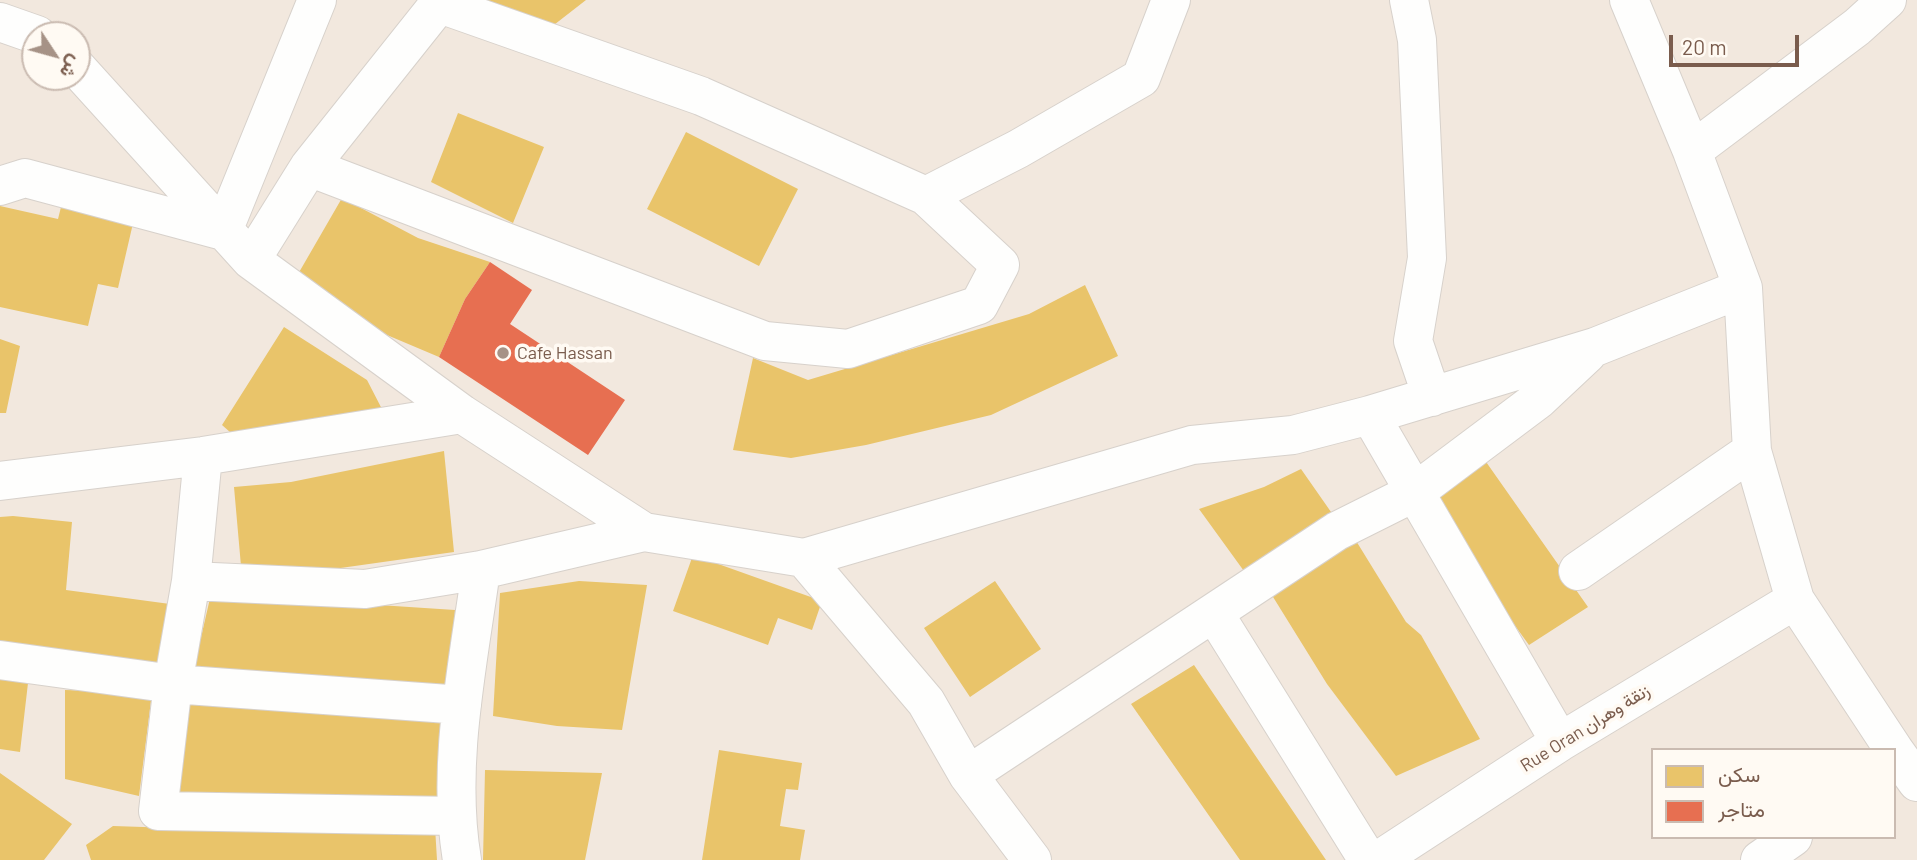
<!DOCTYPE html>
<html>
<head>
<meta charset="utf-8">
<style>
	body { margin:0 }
	#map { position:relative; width:1917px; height:860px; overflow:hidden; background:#f9f5f0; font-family:Barlow,Vazirmatn,sans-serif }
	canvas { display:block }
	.legend { position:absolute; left:1651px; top:748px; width:245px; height:91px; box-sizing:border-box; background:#fffaf3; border:2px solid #cabbb1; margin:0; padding:9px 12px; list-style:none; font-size:21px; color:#7a5c4d }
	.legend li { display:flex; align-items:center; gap:14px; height:35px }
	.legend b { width:35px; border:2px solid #cabbb1 }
	.north { position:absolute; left:21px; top:21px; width:70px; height:70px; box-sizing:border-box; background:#fffaf3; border:2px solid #cabbb1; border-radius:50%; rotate:126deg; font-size:19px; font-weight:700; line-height:28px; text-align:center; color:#7a5c4d }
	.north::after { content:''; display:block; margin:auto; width:24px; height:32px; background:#a69286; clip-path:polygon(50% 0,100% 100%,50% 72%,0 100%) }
	.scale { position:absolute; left:1669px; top:35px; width:130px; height:32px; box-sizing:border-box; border:4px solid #7a5c4d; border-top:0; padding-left:9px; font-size:21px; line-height:24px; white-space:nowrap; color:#7a5c4d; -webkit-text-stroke:5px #fffaf3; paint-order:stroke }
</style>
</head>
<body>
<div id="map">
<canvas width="1917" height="860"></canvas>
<ul class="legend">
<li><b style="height:19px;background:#e9c46a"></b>سكن</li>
<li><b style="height:19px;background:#e76f51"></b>متاجر</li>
</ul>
<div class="north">ش</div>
<div class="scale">20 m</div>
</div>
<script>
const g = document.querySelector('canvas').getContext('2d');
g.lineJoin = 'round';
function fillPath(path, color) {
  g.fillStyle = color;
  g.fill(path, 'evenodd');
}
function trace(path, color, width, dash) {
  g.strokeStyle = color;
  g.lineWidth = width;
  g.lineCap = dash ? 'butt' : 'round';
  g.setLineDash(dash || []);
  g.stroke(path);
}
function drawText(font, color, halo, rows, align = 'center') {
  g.font = font + ' Barlow,Vazirmatn,sans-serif';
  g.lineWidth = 7;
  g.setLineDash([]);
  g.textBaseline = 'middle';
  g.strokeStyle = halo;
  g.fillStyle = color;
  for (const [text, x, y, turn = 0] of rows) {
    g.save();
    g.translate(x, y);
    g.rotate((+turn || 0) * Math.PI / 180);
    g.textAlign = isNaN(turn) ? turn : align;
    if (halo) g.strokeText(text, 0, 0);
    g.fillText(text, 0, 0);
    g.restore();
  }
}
const residential = new Path2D(`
	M 0,0 L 1917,0 L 1917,860 L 0,860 ZM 35,35 L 77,35 L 77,77 L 35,77 ZM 1653,750 L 1894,750 L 1894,837 L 1653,837 Z`);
const homes = new Path2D(`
	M 481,0 L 586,0 L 550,28 Z
	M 458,113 L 544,147 L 513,223 L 431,182 Z
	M 686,132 L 798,189 L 759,266 L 647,209 Z
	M 342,198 L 418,238 L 490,262 L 465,299 L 439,357 L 368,327 L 294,281 Z
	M 62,203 L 134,219 L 118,288 L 98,284 L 88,326 L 0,307 L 0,206 L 58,219 Z
	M 1085,285 L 1118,356 L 991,415 L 866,445 L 791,458 L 733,450 L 753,358 L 808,380 L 1029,314 Z
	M 284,327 L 367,380 L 384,413 L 239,440 L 222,425 Z
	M 0,339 L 20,346 L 6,413 L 0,413 Z
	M 444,451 L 454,552 L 298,574 L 241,566 L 234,487 L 291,482 Z
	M 1484,459 L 1588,607 L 1529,645 L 1423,499 Z
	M 1301,469 L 1338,522 L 1249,578 L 1199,509 L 1264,487 Z
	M 13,516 L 72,522 L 66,590 L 170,604 L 158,669 L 0,647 L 0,517 Z
	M 1350,531 L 1406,622 L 1421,635 L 1480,739 L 1396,776 L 1327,684 L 1265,584 Z
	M 693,555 L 822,601 L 812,630 L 778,618 L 768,645 L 673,611 Z
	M 579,581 L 647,585 L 622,730 L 557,726 L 493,716 L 500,593 Z
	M 995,581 L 1041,649 L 970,697 L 924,628 Z
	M 211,594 L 455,610 L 451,688 L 193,672 Z
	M 1194,665 L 1326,860 L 1240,860 L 1131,704 Z
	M 0,677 L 28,683 L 20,752 L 0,749 Z
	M 65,690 L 152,693 L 139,796 L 65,779 Z
	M 190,700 L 448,713 L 439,802 L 179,798 Z
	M 719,750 L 802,763 L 798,790 L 786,789 L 780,826 L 805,830 L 800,860 L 702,860 Z
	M 485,770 L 602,773 L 585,860 L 483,860 Z
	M 0,773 L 72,824 L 44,860 L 0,860 Z
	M 113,826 L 204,829 L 435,827 L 437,860 L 91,860 L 86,845 Z`);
const shops = new Path2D(`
	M 490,262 L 532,290 L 510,324 L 625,400 L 588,455 L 439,357 L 465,299 Z`);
const minor = new Path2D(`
	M 1409,0 L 1417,40 L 1427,258 L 1413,341 L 1432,397
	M 1629,0 L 1692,151 L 1743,288 L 1752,451 L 1795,600 L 1894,750
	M 0,22 L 37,35
	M 77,68 L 251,260 L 462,414 L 644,532
	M 1692,151 L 1857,27 L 1887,0
	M 309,167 L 765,341 L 848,349 L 979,305 L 1000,265 L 926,196 L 701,96 L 440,4
	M 0,186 L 25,178 L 223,231
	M 926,196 L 1018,149 L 1141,78 L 1171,0
	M 223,231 L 317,0
	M 251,260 L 309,167 L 442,0
	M 1370,415 L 1560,742
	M 203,456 L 191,581 L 173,684 L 158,811 L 455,816
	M 0,481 L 203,456 L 462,414
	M 804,558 L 926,702 L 968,775 L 1032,860
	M 1578,571 L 1752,451
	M 191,581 L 365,589 L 481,570 L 644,532 L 804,558 L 1192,445 L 1293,435 L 1370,415 L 1595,347 L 1743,288
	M 1214,613 L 1368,860
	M 0,660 L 173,684 L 462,705
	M 1894,750 L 1917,782
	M 968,775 L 1337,531 L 1415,492 L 1539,399 L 1587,354
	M 462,860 C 446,765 468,665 481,570
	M 1379,860 L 1560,742 L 1795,600
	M 1760,860 L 1793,837`);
const markers = [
	[503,353,7,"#a69286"]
];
const poiNames = [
	["Cafe Hassan",517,353]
];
const streetNames = [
	["Rue Oran زنقة وهران",1585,728,-32]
];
fillPath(residential, '#f2e8de');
fillPath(homes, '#e9c46a');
fillPath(shops, '#e76f51');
trace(minor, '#d7d1cb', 40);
trace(minor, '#fefefd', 38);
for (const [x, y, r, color] of markers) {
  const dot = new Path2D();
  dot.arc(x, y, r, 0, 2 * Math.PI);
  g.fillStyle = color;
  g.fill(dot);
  trace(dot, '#fffaf3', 2.5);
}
drawText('18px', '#7a5c4d', '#fffaf3', poiNames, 'left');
drawText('18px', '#7a5c4d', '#fffaf3', streetNames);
</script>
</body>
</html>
